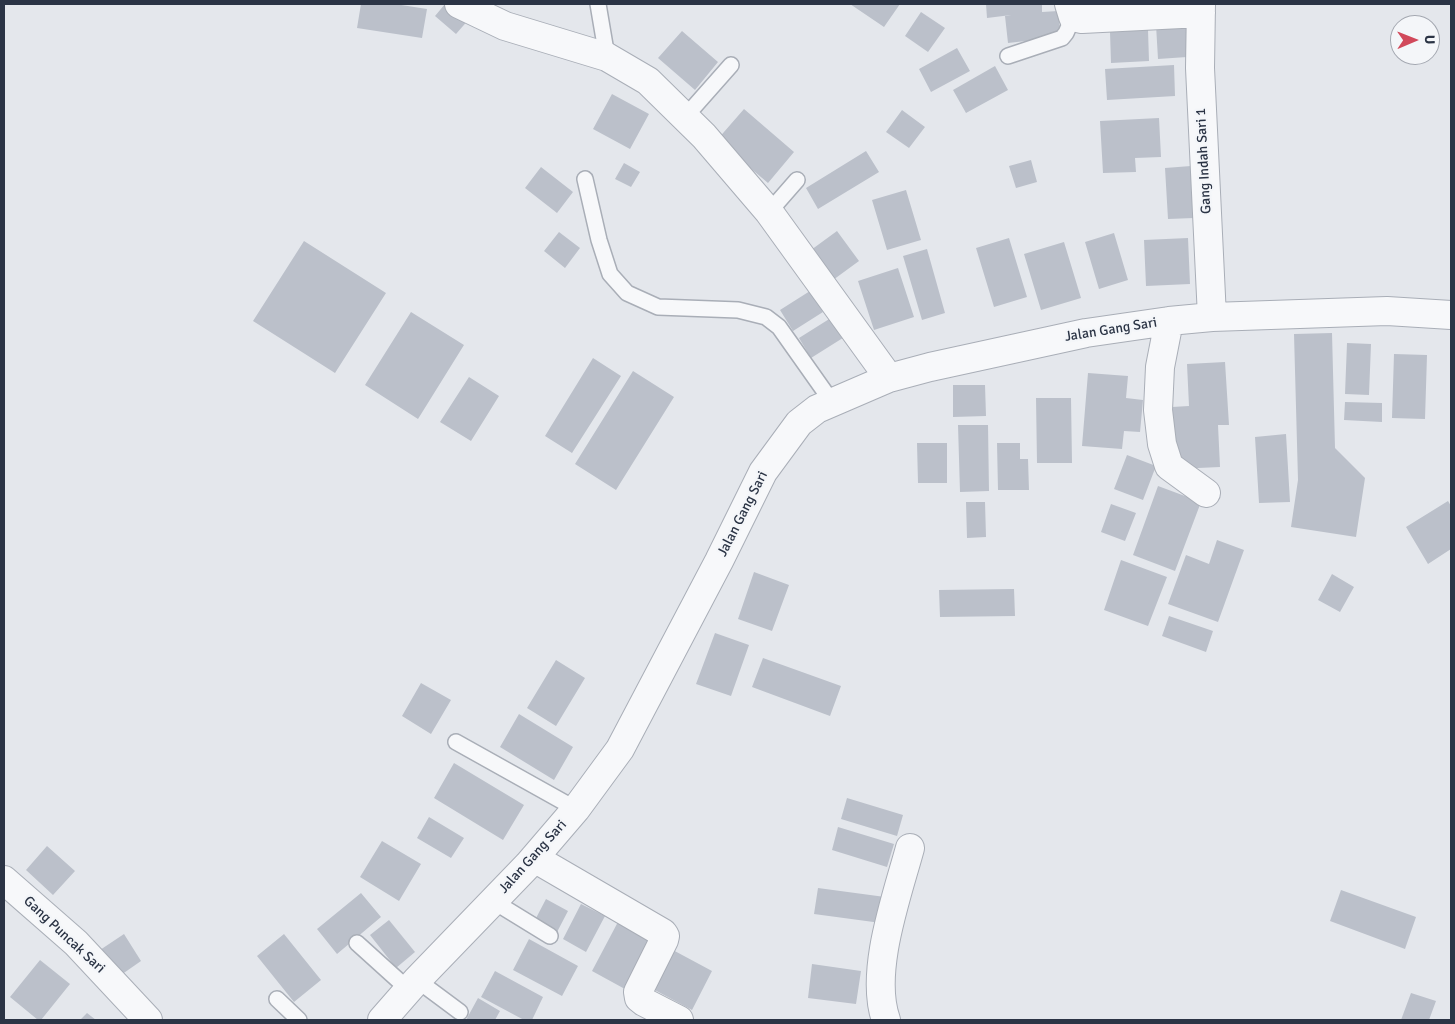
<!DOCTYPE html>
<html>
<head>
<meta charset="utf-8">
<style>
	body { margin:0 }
	#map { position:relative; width:1455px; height:1024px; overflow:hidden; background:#e4e7ec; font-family:Signika,sans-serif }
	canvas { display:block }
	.frame { position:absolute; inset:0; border:5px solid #2b3445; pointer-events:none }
	.north { position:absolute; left:1390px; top:15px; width:50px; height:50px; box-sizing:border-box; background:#f4f6f9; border:1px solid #a4a8b1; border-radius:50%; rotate:89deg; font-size:14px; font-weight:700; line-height:20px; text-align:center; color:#2b3445 }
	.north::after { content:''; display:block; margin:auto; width:18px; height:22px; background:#d1495b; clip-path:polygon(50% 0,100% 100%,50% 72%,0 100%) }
</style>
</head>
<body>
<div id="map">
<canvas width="1455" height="1024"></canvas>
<div class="frame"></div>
<div class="north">U</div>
</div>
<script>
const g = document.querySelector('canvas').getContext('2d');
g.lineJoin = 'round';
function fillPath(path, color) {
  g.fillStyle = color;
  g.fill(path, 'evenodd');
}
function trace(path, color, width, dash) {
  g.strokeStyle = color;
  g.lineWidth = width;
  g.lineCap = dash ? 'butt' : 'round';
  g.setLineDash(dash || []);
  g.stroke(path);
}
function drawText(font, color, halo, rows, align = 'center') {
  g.font = font + ' Signika,sans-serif';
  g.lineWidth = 4.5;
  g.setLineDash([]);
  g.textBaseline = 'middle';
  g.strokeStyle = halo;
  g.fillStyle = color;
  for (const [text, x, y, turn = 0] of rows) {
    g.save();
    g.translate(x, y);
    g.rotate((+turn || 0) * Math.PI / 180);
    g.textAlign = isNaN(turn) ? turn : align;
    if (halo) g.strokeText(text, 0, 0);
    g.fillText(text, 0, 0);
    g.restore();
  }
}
const building = new Path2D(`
	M 361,4 L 395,4 L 427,9 L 422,38 L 357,28 Z
	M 445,4 L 453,4 L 470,18 L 456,34 L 435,16 Z
	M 850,4 L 900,4 L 884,27 Z
	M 986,4 L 1042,4 L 1042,12 L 1058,11 L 1061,37 L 1008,43 L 1005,16 L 1011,15 L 987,18 Z
	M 921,12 L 945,28 L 928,52 L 905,36 Z
	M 1186,23 L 1187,57 L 1158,59 L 1156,25 Z
	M 1148,30 L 1149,61 L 1111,63 L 1110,32 Z
	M 682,31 L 718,62 L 695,90 L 658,58 Z
	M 957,48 L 970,71 L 931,92 L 919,69 Z
	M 1174,65 L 1175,96 L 1107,100 L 1105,69 Z
	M 995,66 L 1008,90 L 966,113 L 953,90 Z
	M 612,94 L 649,114 L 630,149 L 593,129 Z
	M 744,109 L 794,152 L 768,183 L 717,140 Z
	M 902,110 L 925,127 L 909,148 L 886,132 Z
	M 1159,118 L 1161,157 L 1135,158 L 1136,172 L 1103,173 L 1100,121 Z
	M 866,151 L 879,172 L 818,209 L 806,188 Z
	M 1031,160 L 1037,182 L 1016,188 L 1009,166 Z
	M 624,163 L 640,172 L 631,187 L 615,179 Z
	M 1191,166 L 1194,218 L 1168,219 L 1165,168 Z
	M 541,167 L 573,192 L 557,213 L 525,188 Z
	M 906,190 L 921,240 L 887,250 L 872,200 Z
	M 837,231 L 859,261 L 833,280 L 811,250 Z
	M 559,232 L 580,248 L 565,268 L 544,251 Z
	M 1114,233 L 1128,280 L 1099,289 L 1085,242 Z
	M 1009,238 L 1027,297 L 994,307 L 976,248 Z
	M 1188,238 L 1190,284 L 1146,286 L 1144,240 Z
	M 304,241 L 386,293 L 335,373 L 253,321 Z
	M 1064,242 L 1081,298 L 1041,310 L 1024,254 Z
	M 927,249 L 945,313 L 922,320 L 903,256 Z
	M 898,268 L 914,317 L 874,330 L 858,281 Z
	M 810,291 L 823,312 L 793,331 L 780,310 Z
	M 411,312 L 464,345 L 418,419 L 365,385 Z
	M 834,316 L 846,336 L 811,358 L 799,338 Z
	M 1332,333 L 1335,448 L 1365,478 L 1356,537 L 1291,527 L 1298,480 L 1294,334 Z
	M 1347,343 L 1371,344 L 1369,395 L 1345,394 Z
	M 1394,354 L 1427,355 L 1425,419 L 1392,418 Z
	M 593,358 L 621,376 L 572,453 L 545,436 Z
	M 1225,362 L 1229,425 L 1218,425 L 1220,467 L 1176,469 L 1172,407 L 1189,406 L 1187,364 Z
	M 633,371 L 674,397 L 616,490 L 575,464 Z
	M 1088,373 L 1128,376 L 1126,398 L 1143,400 L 1140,432 L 1124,431 L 1122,449 L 1082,446 Z
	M 469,377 L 499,396 L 471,441 L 440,422 Z
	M 953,385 L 985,385 L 986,416 L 953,417 Z
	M 1036,398 L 1071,398 L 1072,463 L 1037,463 Z
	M 1345,402 L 1382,403 L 1382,422 L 1344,420 Z
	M 958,425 L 988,425 L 989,491 L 960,492 Z
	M 1286,434 L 1290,502 L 1259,503 L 1255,437 Z
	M 917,443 L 947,443 L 947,483 L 918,483 Z
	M 997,443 L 1020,443 L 1020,459 L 1028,459 L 1029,490 L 998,490 Z
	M 1127,455 L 1156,466 L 1143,500 L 1114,489 Z
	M 1158,486 L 1201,502 L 1175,571 L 1133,555 Z
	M 1448,501 L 1451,506 L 1451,549 L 1428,564 L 1406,527 Z
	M 966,502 L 985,502 L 986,537 L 967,538 Z
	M 1111,504 L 1136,513 L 1125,541 L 1101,532 Z
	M 1217,540 L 1244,550 L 1218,622 L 1168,604 L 1186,555 L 1209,564 Z
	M 1121,560 L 1167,577 L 1148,626 L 1104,610 Z
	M 754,572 L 789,585 L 772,631 L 738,619 Z
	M 1332,574 L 1354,587 L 1340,612 L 1318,600 Z
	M 1014,589 L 1015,616 L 940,617 L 939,590 Z
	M 1169,616 L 1213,631 L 1206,652 L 1162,636 Z
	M 715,633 L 749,645 L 731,696 L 696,684 Z
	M 763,658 L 841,686 L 830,716 L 752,687 Z
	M 556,660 L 585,678 L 556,726 L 527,708 Z
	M 421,683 L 451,700 L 431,734 L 402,716 Z
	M 519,714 L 573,747 L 554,780 L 500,747 Z
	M 454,763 L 524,805 L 503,840 L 434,798 Z
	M 847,798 L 903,815 L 897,836 L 841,819 Z
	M 429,817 L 464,838 L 451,858 L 417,838 Z
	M 838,827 L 894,844 L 887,867 L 832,850 Z
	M 382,841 L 421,864 L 399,901 L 360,877 Z
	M 47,846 L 75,871 L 53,895 L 26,870 Z
	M 818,888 L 885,897 L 881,923 L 814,914 Z
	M 1341,890 L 1416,917 L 1405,949 L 1330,921 Z
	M 361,893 L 381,917 L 337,954 L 317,929 Z
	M 546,899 L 568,911 L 556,934 L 534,922 Z
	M 581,904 L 605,916 L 586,952 L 563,939 Z
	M 389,920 L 415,952 L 396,968 L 370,935 Z
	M 619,920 L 661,942 L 634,994 L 592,971 Z
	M 124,934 L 141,961 L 118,977 L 100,950 Z
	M 284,934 L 321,980 L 294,1002 L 257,956 Z
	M 529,939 L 578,966 L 562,996 L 513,970 Z
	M 671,949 L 712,971 L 692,1010 L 651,988 Z
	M 40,960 L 70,984 L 41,1020 L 38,1020 L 10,997 Z
	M 812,964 L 861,971 L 856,1004 L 808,998 Z
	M 495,971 L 543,997 L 532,1020 L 524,1020 L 481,997 Z
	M 1411,993 L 1436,1001 L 1429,1020 L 1401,1020 Z
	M 478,998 L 500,1011 L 495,1020 L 466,1020 Z
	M 87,1013 L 96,1020 L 80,1020 Z`);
const lane = new Path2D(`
	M 598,4 L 607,57
	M 1008,56 L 1062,38 L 1066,33 L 1073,17
	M 685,117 L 731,65
	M 585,179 L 599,240 L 610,274 L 627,293 L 658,307 L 738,310 L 766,317 L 779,327 L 832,402
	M 769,212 L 797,180
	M 456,742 L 576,809
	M 493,901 L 550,936
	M 357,943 L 409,990
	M 417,980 L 460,1012
	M 277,999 L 299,1020`);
const street = new Path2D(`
	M 459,4 L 505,26 L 607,57 L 648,81 L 704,136 L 769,212 L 889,378
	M 1069,4 L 1073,17 L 1082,19 L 1201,13
	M 1201,4 L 1200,68 L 1212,317
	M 1169,321 L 1160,367 L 1158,410 L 1162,444 L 1169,466 L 1206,493
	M 534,858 L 663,933 L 665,936 L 664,940 L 638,992 L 639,998 L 644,1002 L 679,1020
	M 4,880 L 76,943 L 148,1020
	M 382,1020 L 417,980 L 528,865 L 576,809 L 620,749 L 719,561 L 763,472 L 799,423 L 817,409 L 889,378 L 930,367 L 1086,333 L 1169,321 L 1212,317 L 1387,311 L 1451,315
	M 886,1020 C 869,972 897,896 910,848`);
const streetNames = [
	["Gang Indah Sari 1",1204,161,-93],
	["Jalan Gang Sari",1111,330,-9],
	["Jalan Gang Sari",743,514,-63],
	["Jalan Gang Sari",533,857,-48],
	["Gang Puncak Sari",64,935,43]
];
fillPath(building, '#bbc0ca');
trace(lane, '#a9aeb7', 18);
trace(street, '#a9aeb7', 30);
trace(lane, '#f7f8fa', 15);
trace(street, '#f7f8fa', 28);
drawText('14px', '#2b3445', '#f4f6f9', streetNames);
</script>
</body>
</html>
